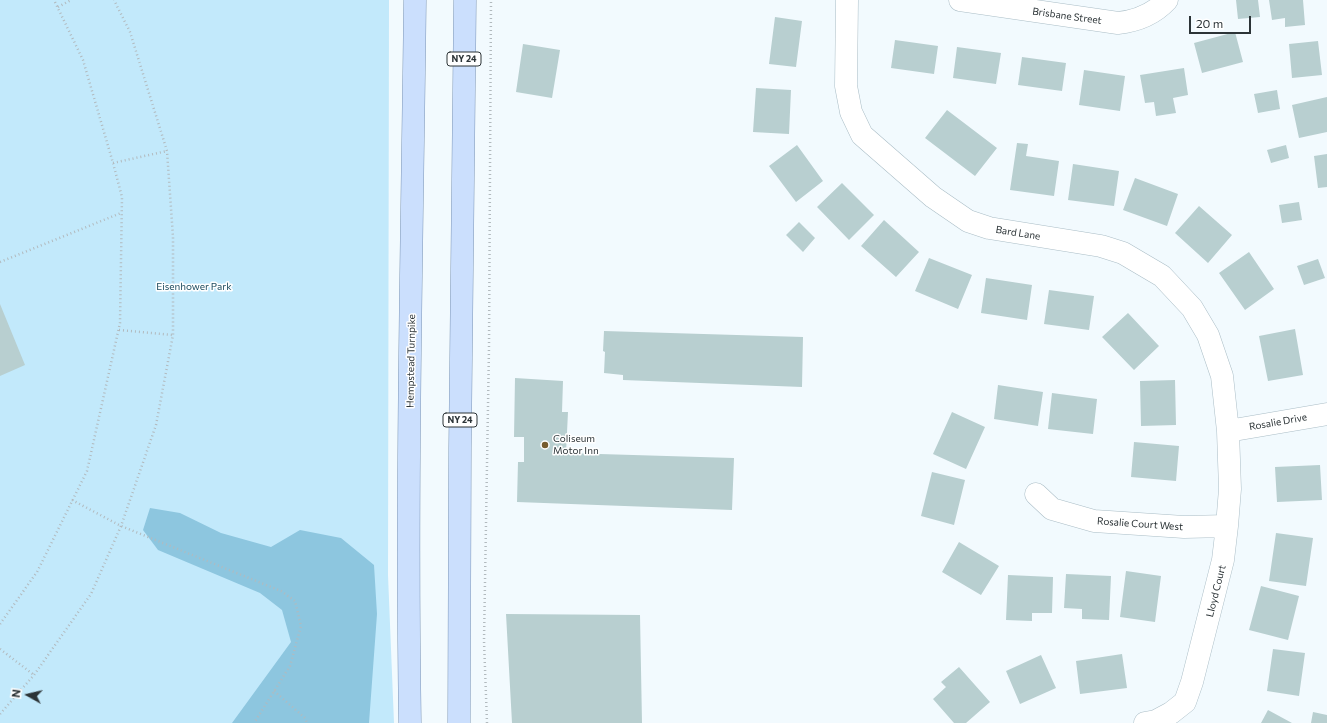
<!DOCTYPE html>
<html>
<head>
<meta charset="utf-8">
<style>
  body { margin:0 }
  #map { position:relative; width:1327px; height:723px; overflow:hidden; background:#f2fafe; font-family:Commissioner,sans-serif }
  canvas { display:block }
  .north { position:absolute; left:8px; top:675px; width:40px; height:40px; -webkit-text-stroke:3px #fff; paint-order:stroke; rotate:278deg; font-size:11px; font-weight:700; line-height:16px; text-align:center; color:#2c3437 }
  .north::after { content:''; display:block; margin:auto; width:14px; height:18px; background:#2c3437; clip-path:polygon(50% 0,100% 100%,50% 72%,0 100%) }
  .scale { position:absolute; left:1189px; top:16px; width:62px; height:18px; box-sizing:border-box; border:2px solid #2c3437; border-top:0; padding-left:5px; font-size:12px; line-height:14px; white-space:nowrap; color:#2c3437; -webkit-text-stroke:3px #fff; paint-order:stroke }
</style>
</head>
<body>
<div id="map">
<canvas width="1327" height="723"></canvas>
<div class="north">N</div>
<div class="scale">20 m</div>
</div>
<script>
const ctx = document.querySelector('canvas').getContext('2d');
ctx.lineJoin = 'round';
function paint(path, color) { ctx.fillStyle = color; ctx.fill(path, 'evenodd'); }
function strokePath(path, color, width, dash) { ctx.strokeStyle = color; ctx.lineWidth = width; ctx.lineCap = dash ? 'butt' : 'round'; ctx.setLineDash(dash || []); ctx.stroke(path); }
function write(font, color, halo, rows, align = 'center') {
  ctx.font = font + ' Commissioner,sans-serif'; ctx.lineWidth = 3; ctx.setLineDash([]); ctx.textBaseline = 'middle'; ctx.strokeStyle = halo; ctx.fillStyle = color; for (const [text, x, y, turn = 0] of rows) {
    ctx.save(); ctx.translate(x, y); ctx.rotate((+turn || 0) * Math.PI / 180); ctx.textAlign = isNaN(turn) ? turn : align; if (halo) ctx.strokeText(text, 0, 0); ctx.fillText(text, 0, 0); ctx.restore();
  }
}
const green = new Path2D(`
  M0,0H389L388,575L394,723H0Z`);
const forest = new Path2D(`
  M150,508L180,513L221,533L271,547L300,530L341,538L374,565L377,614L369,723H232L291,642L282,610L260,593L158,550L143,530Z`);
const building = new Path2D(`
  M1236,0H1258L1260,17L1238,19Z
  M1269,0H1303L1305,25L1285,27V18L1272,20Z
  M775,17L802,21L796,67L769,64Z
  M1235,32L1243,62L1202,73L1194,43Z
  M895,40L938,46L934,74L891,68Z
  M1318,41L1322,75L1292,78L1289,44Z
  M523,44L560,50L552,98L516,92Z
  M957,47L1001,53L996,84L953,78Z
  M1022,57L1066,63L1062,91L1018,85Z
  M1184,68L1188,95L1173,98L1176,113L1156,116L1154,102L1145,103L1140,75Z
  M1084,70L1125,76L1120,111L1079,105Z
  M756,88L791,90L789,134L753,132Z
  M1277,90L1280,109L1258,113L1254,94Z
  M1327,97V132L1299,138L1292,105Z
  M947,110L997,148L975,176L925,138Z
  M1017,143L1028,144L1026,156L1059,161L1054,196L1010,190Z
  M797,145L823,181L796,202L769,166Z
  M1286,145L1289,158L1271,163L1267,150Z
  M1327,154V187L1318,188L1314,156Z
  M1073,164L1119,171L1114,206L1068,200Z
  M1135,178L1178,194L1167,226L1123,210Z
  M842,183L874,215L849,240L817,207Z
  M1299,202L1302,220L1282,223L1279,205Z
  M1199,206L1232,235L1208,263L1175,233Z
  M884,220L919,252L896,277L861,246Z
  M799,222L815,238L803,252L786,235Z
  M1249,252L1274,289L1245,310L1219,273Z
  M929,258L972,275L958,309L915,291Z
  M1318,259L1325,278L1304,285L1297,266Z
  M986,278L1032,285L1027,320L981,313Z
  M1049,290L1094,296L1089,330L1044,324Z
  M0,304L25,365L0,376Z
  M1128,313L1159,346L1134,370L1102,337Z
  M1295,329L1303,375L1268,381L1259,336Z
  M604,331L803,337L802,387L623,380V375L604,373L605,352L603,351Z
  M515,378L563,381L562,412H568L566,453L734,458L732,510L517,502L518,462H524V437H514Z
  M1175,380L1176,425L1141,426L1140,381Z
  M998,385L1043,392L1038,426L994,419Z
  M1052,393L1097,399L1093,434L1048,429Z
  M952,412L985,427L966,469L933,454Z
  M1134,442L1179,446L1176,481L1131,477Z
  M1320,465L1322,500L1277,502L1275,467Z
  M932,472L965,480L954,525L921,516Z
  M1276,533L1313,538L1306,586L1269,581Z
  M959,542L999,566L981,595L942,572Z
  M1126,571L1161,576L1155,622L1120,617Z
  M1066,574L1111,576L1109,620L1082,619V609L1064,608Z
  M1008,575L1053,577L1052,613H1032V621L1006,620Z
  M1261,586L1299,596L1288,640L1249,630Z
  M506,614L640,615L642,723H512Z
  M1273,649L1305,653L1299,696L1267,691Z
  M1122,654L1127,688L1080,694L1076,661Z
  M1041,655L1056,688L1020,704L1006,671Z
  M959,667L990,702L966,723H954L933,699L946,687L941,682Z
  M1268,710L1292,723H1261Z
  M1313,712L1327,715V723H1311Z`);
const path = new Path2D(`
  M58,7L71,0
  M113,163L167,151
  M0,262L121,213
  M119,330L173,335
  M72,500L121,526L281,591L295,601L301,626L290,666L254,723
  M0,624L37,572L87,471L120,323L122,197L113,163L83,60L54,0
  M0,649L34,675
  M274,691L305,718L307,723
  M0,714L34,675L91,594L121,526L156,425L173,335V237L167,151L130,32L114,0
  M487,723L484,641L489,347L491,0`);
const minor = new Path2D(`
  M847,0L846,86L851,112L862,135L933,197L968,221L989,228L1101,246L1123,253L1162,276L1192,308L1208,335L1222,376L1228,431L1230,489L1227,526L1223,560L1192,682L1185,702L1171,713L1156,721L1145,723
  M960,0L1118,23C1137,21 1154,14 1167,0
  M1228,431L1327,414
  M1036,494L1052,509L1094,521L1184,527L1227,526`);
const major = new Path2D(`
  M410,723C406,482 412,241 415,0
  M459,723L460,448L465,0`);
const markers = [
  [545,445,4,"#765b2d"]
];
const shields = [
  [464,59,34],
  [460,420,34]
];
const shieldNames = [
  ["NY 24",464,59],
  ["NY 24",460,420]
];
const streetNames = [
  ["Brisbane Street",1067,16,8],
  ["Bard Lane",1018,233,9],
  ["Hempstead Turnpike",411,361,-89],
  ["Rosalie Drive",1278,422,-10],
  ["Rosalie Court West",1140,524,4],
  ["Lloyd Court",1216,591,-76]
];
const parkNames = [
  ["Eisenhower Park",194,287]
];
const poiNames = [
  ["Coliseum",553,439],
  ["Motor Inn",553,451]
];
paint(green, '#c2e9fb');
paint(forest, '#8dc6df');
paint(building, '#b8cfd0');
strokePath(minor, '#aabdc6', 23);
strokePath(major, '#7d96b6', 23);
strokePath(path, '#b2babe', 2.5, [1, 3]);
strokePath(minor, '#fff', 22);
strokePath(major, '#cbdffd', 22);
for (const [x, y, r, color] of markers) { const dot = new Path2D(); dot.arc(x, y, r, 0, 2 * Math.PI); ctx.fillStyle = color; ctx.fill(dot); strokePath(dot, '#fff', 1.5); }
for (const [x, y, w] of shields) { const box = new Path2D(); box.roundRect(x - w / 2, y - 7, w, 14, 3); ctx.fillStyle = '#fff'; ctx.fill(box); strokePath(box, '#2c3437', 1); }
write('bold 9px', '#2c3437', null, shieldNames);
write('10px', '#2c3437', '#fff', streetNames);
write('10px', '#1a495c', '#fff', parkNames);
write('10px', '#2c3437', '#fff', poiNames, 'left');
</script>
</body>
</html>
